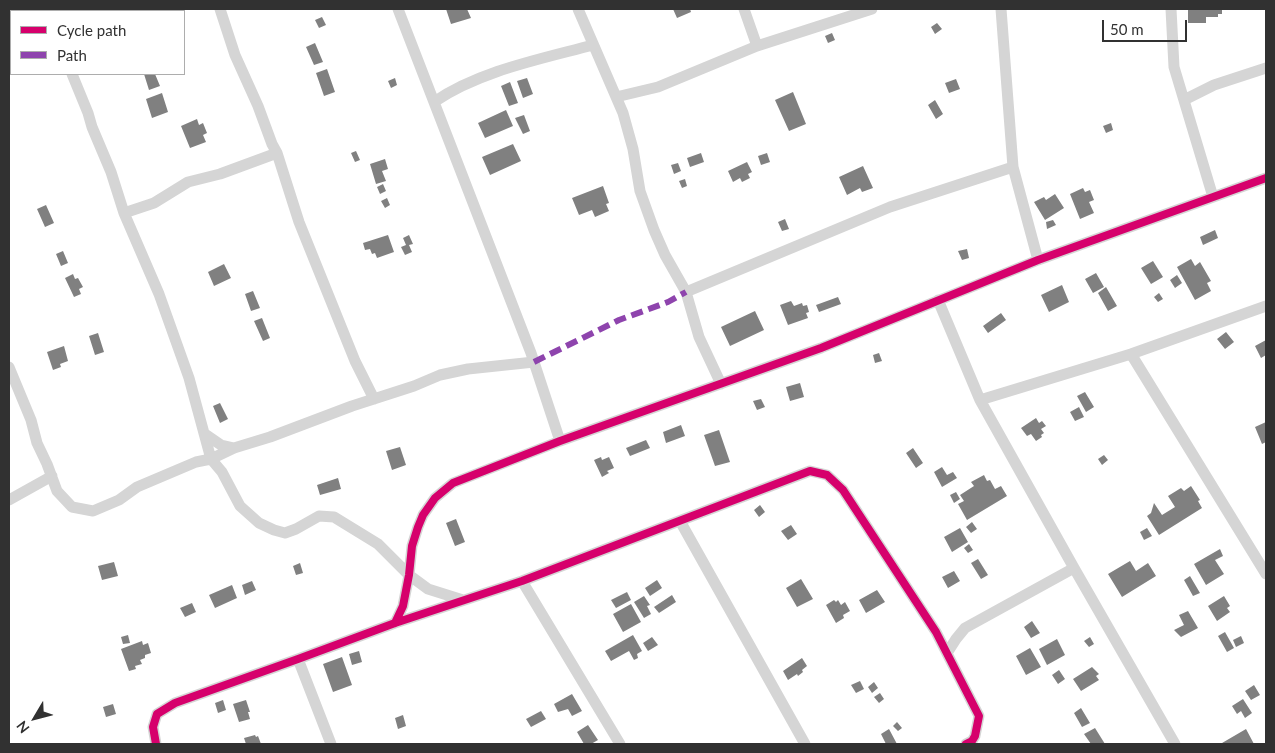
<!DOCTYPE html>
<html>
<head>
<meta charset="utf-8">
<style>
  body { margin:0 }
  #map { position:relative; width:1275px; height:753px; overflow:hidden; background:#fff; font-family:Lato,sans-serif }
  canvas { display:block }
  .frame { position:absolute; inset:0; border:10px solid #313131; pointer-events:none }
  .legend { position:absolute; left:10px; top:10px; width:175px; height:65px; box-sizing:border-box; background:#fff; border:1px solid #adadad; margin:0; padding:6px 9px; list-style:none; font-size:15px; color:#313131 }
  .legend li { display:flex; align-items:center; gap:10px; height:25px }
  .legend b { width:25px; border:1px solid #adadad }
  .north { position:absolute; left:10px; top:693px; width:50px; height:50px; -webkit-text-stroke:4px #fff; paint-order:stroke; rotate:233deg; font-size:14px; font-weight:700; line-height:20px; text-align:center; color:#313131 }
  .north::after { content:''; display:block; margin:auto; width:18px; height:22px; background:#313131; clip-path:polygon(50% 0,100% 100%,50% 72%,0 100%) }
  .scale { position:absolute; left:1102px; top:20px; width:85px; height:22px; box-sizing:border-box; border:2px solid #313131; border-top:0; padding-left:6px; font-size:15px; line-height:18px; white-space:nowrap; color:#313131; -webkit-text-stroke:4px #fff; paint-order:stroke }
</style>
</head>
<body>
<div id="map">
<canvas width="1275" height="753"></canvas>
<div class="frame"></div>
<ul class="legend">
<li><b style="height:6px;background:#d6006c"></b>Cycle path</li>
<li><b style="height:6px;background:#8e44ad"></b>Path</li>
</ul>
<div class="north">N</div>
<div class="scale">50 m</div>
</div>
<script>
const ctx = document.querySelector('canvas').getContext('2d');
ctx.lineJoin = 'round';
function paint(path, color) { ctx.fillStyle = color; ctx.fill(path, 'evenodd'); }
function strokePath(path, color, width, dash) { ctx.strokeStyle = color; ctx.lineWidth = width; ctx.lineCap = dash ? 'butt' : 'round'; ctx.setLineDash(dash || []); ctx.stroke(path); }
const building = new Path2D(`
  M446,9H467L471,18L451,24Z
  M673,9H690L691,12L677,18Z
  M1188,9H1222V14H1218V17H1206V23H1188Z
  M322,17L326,25L319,28L315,20Z
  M937,23L942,29L935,34L931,27Z
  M832,33L835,40L828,43L825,36Z
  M315,43L323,62L314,65L306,47Z
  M327,69L335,92L324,96L316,73Z
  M144,74H155L160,86L149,90Z
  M395,78L397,85L391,88L388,81Z
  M527,78L533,94L523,98L517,81Z
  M956,79L960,89L949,93L945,83Z
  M510,82L518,103L509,106L501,86Z
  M793,92L806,124L789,131L775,100Z
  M162,93L168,112L152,118L146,99Z
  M935,100L943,114L936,119L928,105Z
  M506,110L513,126L485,138L478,123Z
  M524,115L530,131L523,134L515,118Z
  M197,119L199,125L203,123L207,133L203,135L206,142L190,148L181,126Z
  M1111,123L1113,130L1106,133L1103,126Z
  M513,144L521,161L490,175L482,157Z
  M356,151L360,160L355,162L351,153Z
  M701,153L704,162L690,167L687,158Z
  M767,153L770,162L761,165L758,156Z
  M385,159L388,169L382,171L386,181L376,184L370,164Z
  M747,162L752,172L748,174L750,178L742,182L740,178L733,182L728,171Z
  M678,163L681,171L674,174L671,165Z
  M863,166L873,188L862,192L860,188L847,195L839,177Z
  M685,179L687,186L682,188L679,181Z
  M383,184L386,191L380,194L377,187Z
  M603,186L609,203L606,204L609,211L595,217L592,210L579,215L572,198Z
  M1083,188L1085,192L1090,190L1094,200L1089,202L1094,213L1080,219L1070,194Z
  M1055,194L1064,208L1045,220L1034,202L1044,197L1046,200Z
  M387,198L390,205L385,208L381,201Z
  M46,205L54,223L45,227L37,209Z
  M785,219L789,229L782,231L778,222Z
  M1053,220L1056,225L1047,229L1046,222Z
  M1215,230L1218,238L1203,245L1200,237Z
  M388,235L394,252L377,258L375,253L372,254L370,249L365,250L363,243Z
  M409,235L413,244L409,245L412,252L405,255L401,247L406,245L403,238Z
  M967,249L969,258L962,260L958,251Z
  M63,251L68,263L61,266L56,254Z
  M1191,259L1195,266L1200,262L1211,281L1207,283L1211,291L1195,300L1177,267Z
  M1153,261L1163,277L1151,284L1141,268Z
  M224,264L231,278L214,286L208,272Z
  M1096,273L1104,287L1093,293L1085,279Z
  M73,274L75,279L78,278L83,287L79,289L81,294L74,297L65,278Z
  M1177,275L1182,283L1175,288L1170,280Z
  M1062,285L1069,302L1049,312L1041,295Z
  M1106,287L1117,306L1108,311L1098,293Z
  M253,291L260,308L251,311L245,294Z
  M1159,293L1163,299L1158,302L1154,297Z
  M838,297L841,304L819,312L816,305Z
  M791,301L794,306L802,303L803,306L807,305L809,312L806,313L808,318L788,325L780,305Z
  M755,311L764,330L730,346L721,327Z
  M1001,313L1006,320L988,333L983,326Z
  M262,318L270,338L263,341L254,321Z
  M1226,332L1234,342L1225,349L1217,339Z
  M98,333L104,352L95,355L89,336Z
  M1266,340V355L1261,358L1255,346Z
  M64,346L68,361L60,364L61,367L53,370L47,352Z
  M879,353L882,361L875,363L873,355Z
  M800,383L804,397L790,401L786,387Z
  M1085,392L1094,407L1086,412L1077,396Z
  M761,399L765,407L757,410L753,401Z
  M220,403L228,419L220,423L213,406Z
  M1079,407L1084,417L1075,421L1070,412Z
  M1036,418L1039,423L1042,421L1046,426L1041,429L1044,433L1041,435L1042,437L1036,441L1031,434L1027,436L1021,428Z
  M1266,422V442L1262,444L1255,427Z
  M681,425L685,436L666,443L663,432Z
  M719,430L730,462L715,466L704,435Z
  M646,440L650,448L630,456L626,448Z
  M400,447L406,465L392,470L386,451Z
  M913,448L923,463L916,468L906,453Z
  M1104,455L1108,460L1102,465L1098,459Z
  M601,457L602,460L609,457L614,468L607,471L609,473L602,477L594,460Z
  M942,467L947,475L953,472L957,478L942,487L934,472Z
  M984,475L987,481L990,480L995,489L1001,486L1007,496L967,520L958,504L964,501L960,495L974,486L971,482Z
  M338,478L341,489L320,495L317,485Z
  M1191,486L1200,500L1198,501L1202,508L1159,535L1147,516L1151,513L1154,503L1162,515L1175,507L1168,496L1181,488L1184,491Z
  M956,492L960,499L954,503L950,495Z
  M760,505L765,512L759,517L754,510Z
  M456,519L465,542L455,546L446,523Z
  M972,522L977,529L971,533L966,527Z
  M791,525L797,534L788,540L781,531Z
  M960,528L968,542L952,552L944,537Z
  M1147,528L1152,536L1144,540L1140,532Z
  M969,544L973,550L968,553L964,548Z
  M1220,549L1223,556L1215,560L1224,574L1206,585L1194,564Z
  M978,559L988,575L981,579L971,563Z
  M1130,561L1136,571L1148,563L1156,576L1122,597L1108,574Z
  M114,562L118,576L102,580L98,566Z
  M300,563L303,573L296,575L293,566Z
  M954,571L960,581L948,588L942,577Z
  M1190,576L1200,593L1193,596L1184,580Z
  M801,579L813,599L797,607L786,588Z
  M657,580L662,588L650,596L645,588Z
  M252,581L256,590L245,595L242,585Z
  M232,585L237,598L215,608L209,595Z
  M877,590L885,602L866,613L859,600Z
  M627,592L631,600L616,608L611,600Z
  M672,595L676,602L659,613L654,607Z
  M644,596L650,605L647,606L651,614L644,618L634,602Z
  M1224,596L1230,606L1227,608L1230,612L1217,621L1208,606Z
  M834,600L836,602L838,600L841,605L845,602L850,611L843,615L844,618L836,623L826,605Z
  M192,603L196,612L185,617L180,608Z
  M631,604L641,622L623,632L613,614Z
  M1188,611L1198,628L1181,637L1174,630L1184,625L1179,615Z
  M1032,621L1040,633L1031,638L1024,627Z
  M1225,632L1234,648L1227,652L1218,636Z
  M128,635L130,643L123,644L121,637Z
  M633,635L642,651L637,654L638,658L634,660L629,651L611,661L605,651Z
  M1241,636L1244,643L1236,647L1233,640Z
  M652,637L658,645L648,651L643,643Z
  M1090,637L1094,644L1089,647L1084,641Z
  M1057,639L1065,655L1047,665L1039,649Z
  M142,641L143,645L148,643L151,653L145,655V658L140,660L142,664L135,666L136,669L129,671L121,649Z
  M1030,648L1041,667L1026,675L1016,656Z
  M359,651L362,662L352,665L349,654Z
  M342,657L352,685L333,692L323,664Z
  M802,658L807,666L802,670L803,672L798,676L797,674L788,680L783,671Z
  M1092,667L1099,674L1096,676L1099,680L1081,691L1073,679Z
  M1059,670L1065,679L1058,684L1052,675Z
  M860,681L864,689L856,693L851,685Z
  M874,682L878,688L872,693L868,687Z
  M1254,685L1260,695L1251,700L1245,691Z
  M880,693L884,699L879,703L874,697Z
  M572,694L582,711L572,716L568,709L558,712L554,704Z
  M1243,699L1252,713L1245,718L1241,711L1237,714L1232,706Z
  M223,700L226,710L218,713L215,703Z
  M246,700L250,712H248L250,719L239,722L233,704Z
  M113,704L116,714L106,717L103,707Z
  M1081,708L1090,723L1082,727L1074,713Z
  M541,711L546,719L531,727L526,719Z
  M403,715L406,726L398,729L395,718Z
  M897,722L902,728L898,731L893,726Z
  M588,725L598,740L591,744H584L577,732Z
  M1095,728L1105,744H1091L1084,734Z
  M889,729L897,744H886L881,734Z
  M1246,729L1254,744H1223L1222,743Z
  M255,735L256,737L258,736L261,744H246L244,738Z`);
const minor = new Path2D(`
  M220,9L235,55L258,106L272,144L277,153L299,222L355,361L374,399
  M398,9L531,353L560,441
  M578,9L623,113L633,149L640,191L654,230L665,255L686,292L699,337L721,384
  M744,9L757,46
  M1001,9L1013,167L1038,260
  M1171,9L1174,67L1213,197
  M46,11L53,9
  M9,27L11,26
  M72,74L88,113L92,127L111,172L124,213L159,294L189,378L211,459L222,472L240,506L259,523L274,530L285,533L296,529L319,516L334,517L378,544L409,575L428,589L463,600
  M616,97L658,87L757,46L872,9
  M1184,100L1214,85L1266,68
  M434,102C479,71 541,59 593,45
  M124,213L154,203L188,182L220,174L277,153
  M686,292L890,207L1013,167
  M938,300L980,400L1074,568L1175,744
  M1131,354L1266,574
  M9,367L31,420L37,443L47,464L57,491L72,507L93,511L119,500L137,487L196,462L211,459L234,448L270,437L352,406L414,386L440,375L468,369L534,362
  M980,400L1131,354L1266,306
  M205,434L221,445L234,448
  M9,500L52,476
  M680,521L805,744
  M522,581L620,744
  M395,623L403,606L409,575L412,546L418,527L423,515L435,498L453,483L560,441L821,348L1038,260L1266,178
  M947,653L956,639L965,628L1074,568
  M298,659L331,744
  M156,744L153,727L157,714L175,703L298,659L395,623L522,581L810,471L827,475L843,490L936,632L979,716L975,736L972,741L966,744`);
const quiet = new Path2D(`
  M534,362L619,320L668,302L686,292`);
const cycleway = new Path2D(`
  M395,623L403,606L409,575L412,546L418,527L423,515L435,498L453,483L560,441L821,348L1038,260L1266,178
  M156,744L153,727L157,714L175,703L298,659L395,623L522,581L810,471L827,475L843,490L936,632L979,716L975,736L972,741L966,744`);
paint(building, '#808080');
strokePath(minor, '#d5d5d5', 11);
strokePath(quiet, '#8e44ad', 6, [12, 6]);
strokePath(cycleway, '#d6006c', 8);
</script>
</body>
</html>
